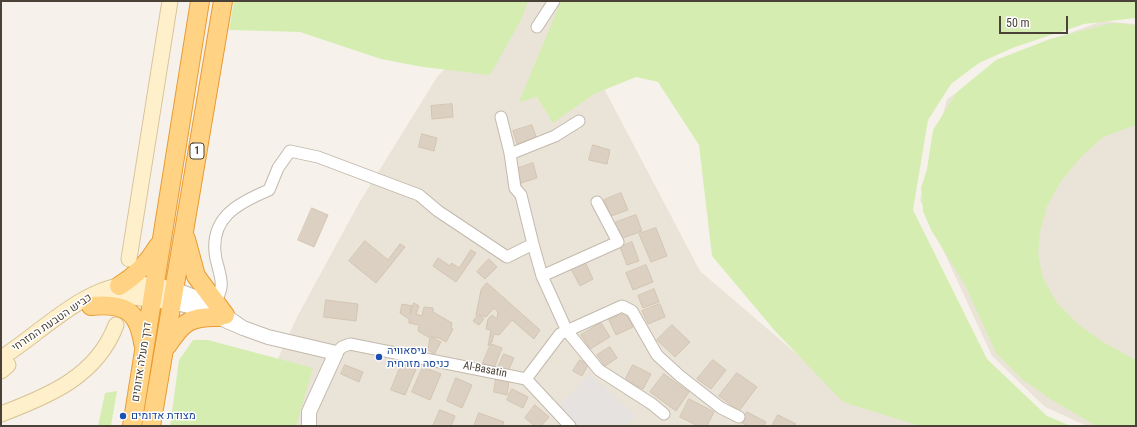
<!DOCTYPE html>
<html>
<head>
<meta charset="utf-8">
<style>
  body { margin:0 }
  #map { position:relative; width:1137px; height:427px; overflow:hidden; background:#f6f2eb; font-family:"Roboto Condensed",sans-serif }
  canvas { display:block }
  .frame { position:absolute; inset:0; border:2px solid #4b4237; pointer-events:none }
  .scale { position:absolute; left:999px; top:16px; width:69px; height:18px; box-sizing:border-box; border:2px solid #4b4237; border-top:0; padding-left:5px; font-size:12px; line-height:14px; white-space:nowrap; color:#4b4237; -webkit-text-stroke:3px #fff; paint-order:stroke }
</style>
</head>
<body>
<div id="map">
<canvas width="1137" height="427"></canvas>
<div class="frame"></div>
<div class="scale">50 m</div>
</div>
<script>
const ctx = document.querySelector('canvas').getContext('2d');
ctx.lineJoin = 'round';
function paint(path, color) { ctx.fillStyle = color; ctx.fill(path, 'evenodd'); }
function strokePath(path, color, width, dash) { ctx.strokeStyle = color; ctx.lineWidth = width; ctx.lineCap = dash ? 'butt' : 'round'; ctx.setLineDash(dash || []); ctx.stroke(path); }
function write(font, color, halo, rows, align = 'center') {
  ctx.font = font + ' "Roboto Condensed",Heebo,sans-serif'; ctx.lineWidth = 3; ctx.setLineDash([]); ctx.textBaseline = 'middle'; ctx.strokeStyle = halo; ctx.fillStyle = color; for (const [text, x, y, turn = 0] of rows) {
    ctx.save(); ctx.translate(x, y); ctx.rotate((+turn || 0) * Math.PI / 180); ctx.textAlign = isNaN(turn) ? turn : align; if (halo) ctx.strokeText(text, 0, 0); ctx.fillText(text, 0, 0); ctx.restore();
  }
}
const residential = new Path2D(`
  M510,1H558L700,271L846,396L937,426H247L297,317L359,203L437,77Z
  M1102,21L1136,24V426H1087L1045,407L992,356L920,200L947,99L1019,52Z`);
const green = new Path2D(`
  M234,1H528L522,18L490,75L423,67L381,59L300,32L229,30Z
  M561,1H1136V18L1084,24L1015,47L979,63L951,84L928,120L913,210L987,359L1047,416L1071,426H920L843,402L775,331L712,256L699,145L658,82L636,77L594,94L553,123L537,97L519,102Z
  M1112,23L1136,25V125L1103,137L1081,157L1061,181L1047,206L1040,232L1038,254L1043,278L1057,303L1079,325L1103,342L1136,360V426H1096L1052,400L1023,380L996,353L965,285L931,230L923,211L921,188L927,169L933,130L957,92L996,60L1050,39Z
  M193,340H208L313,368L296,426H170L179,360Z
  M117,391L111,426H98L105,393Z`);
const parking = new Path2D(`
  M590,374L635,416L626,426H580L559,406Z`);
const building = new Path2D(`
  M452,104L453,117L432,119L431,106Z
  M532,125L536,137L517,144L513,131Z
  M422,134L437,138L434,151L419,147Z
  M593,145L610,150L607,164L589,160Z
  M533,163L537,178L521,183L516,169Z
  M621,193L628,210L611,216L604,200Z
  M312,208L328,215L314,247L298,240Z
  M636,215L642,231L620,239L614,223Z
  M656,228L667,256L651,262L639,234Z
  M365,241L388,260L400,244L405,247L376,283L349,261Z
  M632,242L639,261L627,265L620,247Z
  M471,250L476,253L456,282L433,266L438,258L450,266L452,263L459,268Z
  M489,259L497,267L485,279L477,272Z
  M585,262L593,279L580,286L571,269Z
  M646,265L653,282L633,290L626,273Z
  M487,283L540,330L534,339L512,320L499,335L494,334L492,342L488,346L491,330L486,329L488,319L492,315L497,319L498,312L494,308L486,317L479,315L484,319L479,325L473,321L477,316L476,315L481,290Z
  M654,289L659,302L643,308L638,296Z
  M326,300L358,304L356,321L324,317Z
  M414,303L419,306L416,314L422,316L424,307L433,308V312L452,323L451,328L453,329L446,342L439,338L431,337L441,342L432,358V352L428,350L430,338L418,331L419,325L409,323V319L400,313L402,304L412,306L410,314Z
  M660,304L665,317L648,324L642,311Z
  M626,313L633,327L616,335L609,320Z
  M601,323L610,337L590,349L581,335Z
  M672,325L690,342L675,357L657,340Z
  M491,344L502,348L494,368L483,363Z
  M610,347L617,358L605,366L597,355Z
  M504,354L514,358L508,371L498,367Z
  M580,360L588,365L582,376L573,371Z
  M713,360L726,370L711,389L697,379Z
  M402,363L416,369L405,395L391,390Z
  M345,365L363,372L359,382L341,374Z
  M633,365L651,374L643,389L625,380Z
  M423,367L441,374L430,400L412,392Z
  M737,373L757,387L739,411L719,396Z
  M664,374L689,392L676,411L650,392Z
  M456,378L472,385L462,408L447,401Z
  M496,379L509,381L507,395L494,392Z
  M512,389L528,397L523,408L507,400Z
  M689,399L714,412L707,426H698L680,417Z
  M535,405L549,417L541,426H535L525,418Z
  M440,410L455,416L451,426H433Z
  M747,412L766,422L764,426H747L741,422Z
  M479,413L504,422L502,426H474Z
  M778,415L796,424L794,426H772Z`);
const minor = new Path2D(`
  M537,27L554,1
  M501,117L510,153L515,188L521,195L533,244
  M510,154L555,136L579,121
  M542,276L618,242L597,202
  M213,305C226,287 221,279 216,259C208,218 238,203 269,190L278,168L290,151L318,157L419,195L438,211L507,257L533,244L542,276L567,331L599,370L652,404L664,414
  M336,353L342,347L350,344L526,379L570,426
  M526,379L560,334L622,306L632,311L657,355L680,376L721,408L739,417`);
const tertiary = new Path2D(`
  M172,302L197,308L243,328L202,300L174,289
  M243,328L268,337L336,353L309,412V426`);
const secondary = new Path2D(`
  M129,259L170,1
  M98,303L125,296L172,302
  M1,358C41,333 83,287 131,284C146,283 160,287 174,289
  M1,371L8,365
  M1,414C49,396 97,376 116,325`);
const trunk = new Path2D(`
  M186,239L196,276L225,315
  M119,286C137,275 148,263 158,246
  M91,306C123,303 138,309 143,343
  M167,346C183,322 190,316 219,317
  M132,426L200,1
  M151,426L223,1`);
const markers = [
  [379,357,4,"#1a4fb4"],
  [123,416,4,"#1a4fb4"]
];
const shields = [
  [197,151,14]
];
const shieldNames = [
  ["1",197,151]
];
const streetNames = [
  ["כביש הטבעת המזרחי",52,323,-34],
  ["דרך מעלה אדומים",142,362,-81],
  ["Al-Basatin",485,370,11]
];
const transitNames = [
  ["עיסאוויה",387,351],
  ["כניסה מזרחית",387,364],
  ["מצודת אדומים",131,416]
];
paint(residential, '#eae4d8');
paint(green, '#d5edb1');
paint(parking, '#e5e2df');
paint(building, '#dcd0c2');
strokePath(building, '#d4c5b1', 1);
strokePath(minor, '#c3b9ac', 13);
strokePath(tertiary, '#c3b9ac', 16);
strokePath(secondary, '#d9c498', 17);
strokePath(trunk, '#e99b32', 20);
strokePath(minor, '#fff', 11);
strokePath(tertiary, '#fff', 14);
strokePath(secondary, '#fff0cc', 15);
strokePath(trunk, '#ffd284', 18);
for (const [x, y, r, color] of markers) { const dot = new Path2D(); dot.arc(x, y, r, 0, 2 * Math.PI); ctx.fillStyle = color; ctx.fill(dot); strokePath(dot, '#fff', 1.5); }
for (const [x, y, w] of shields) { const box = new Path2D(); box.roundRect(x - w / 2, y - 8, w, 16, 3); ctx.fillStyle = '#fff'; ctx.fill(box); strokePath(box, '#4b4237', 1); }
write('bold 10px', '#4b4237', null, shieldNames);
write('11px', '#4b4237', '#fff', streetNames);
write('11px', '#164399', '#fff', transitNames, 'left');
</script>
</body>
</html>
